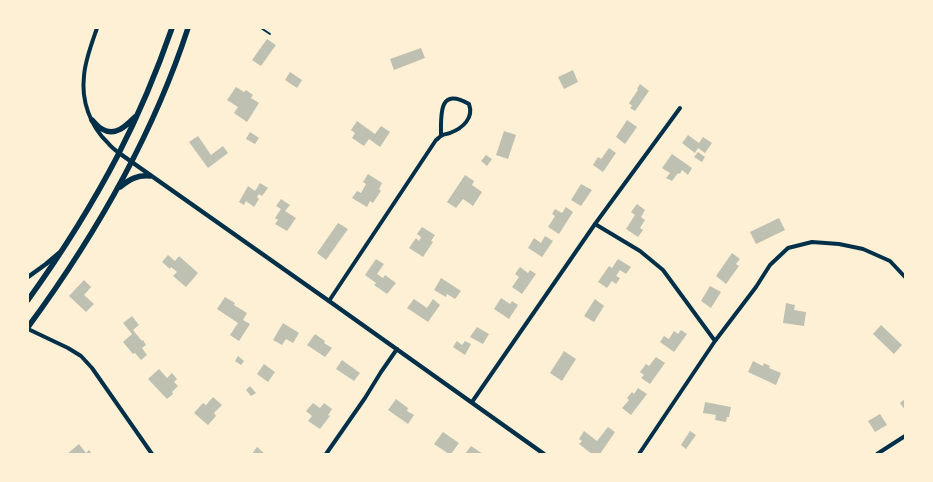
<!DOCTYPE html>
<html>
<head>
<meta charset="utf-8">
<style>
  body { margin:0 }
  #map { position:relative; width:933px; height:482px; overflow:hidden; background:#fdf0d5; font-family:"Golos Text",sans-serif }
  canvas { display:block }
  .frame { position:absolute; inset:0; border:29px solid #fdf0d5; pointer-events:none }
</style>
</head>
<body>
<div id="map">
<canvas width="933" height="482"></canvas>
<div class="frame"></div>
</div>
<script>
const ctx = document.querySelector('canvas').getContext('2d');
ctx.lineJoin = 'round';
function paint(path, color) { ctx.fillStyle = color; ctx.fill(path, 'evenodd'); }
function strokePath(path, color, width, dash) { ctx.strokeStyle = color; ctx.lineWidth = width; ctx.lineCap = dash ? 'butt' : 'round'; ctx.setLineDash(dash || []); ctx.stroke(path); }
const building = new Path2D(`
  M267,39L276,45L261,66L252,60Z
  M421,48L425,58L394,70L390,59Z
  M573,70L578,82L564,89L558,77Z
  M290,72L302,80L297,88L285,80Z
  M640,84L649,91L635,111L630,108L632,106L629,103L638,90L637,89Z
  M236,87L244,92L246,90L253,95L251,98L259,103L247,122L234,113L238,107L227,100Z
  M627,120L637,127L625,144L616,137Z
  M357,121L375,134L381,126L390,132L380,147L369,139L364,146L352,138L355,133L351,130Z
  M504,131L516,135L508,159L496,155Z
  M250,132L259,138L255,144L246,139Z
  M688,135L699,143L703,137L712,143L705,153L698,148L695,153L682,143Z
  M198,136L211,155L223,146L228,153L208,168L189,142Z
  M609,148L616,153L603,172L593,165L598,157L601,159Z
  M698,152L705,157L702,162L694,157Z
  M672,154L692,168L688,175L682,170L680,174L678,173L672,181L666,178L670,173L662,168Z
  M486,155L492,159L487,166L481,161Z
  M368,174L382,183L379,189L381,191L373,203L370,201L367,207L352,198L357,191L361,193L366,184L363,182Z
  M465,175L474,181L472,185L482,192L473,206L463,199L456,208L447,202Z
  M260,183L268,188L262,196L259,194L257,197L259,199L254,207L246,201L244,205L239,202L248,186L255,191Z
  M581,184L592,190L581,206L571,200Z
  M281,199L290,205L285,211L296,218L287,231L275,224L278,220L275,218L281,209L276,206Z
  M637,204L645,210L641,217L645,220L640,228L643,230L638,237L626,229L635,215L631,212Z
  M566,207L573,212L559,234L548,227L555,216L552,214L555,209L562,213Z
  M779,218L785,230L756,244L750,232Z
  M338,223L348,229L326,260L317,253Z
  M422,227L435,235L431,241L433,242L423,257L409,248L416,238L419,241L421,237L417,234Z
  M545,236L553,241L542,257L528,248L534,238L541,243Z
  M732,253L740,259L736,264L739,266L726,284L716,276Z
  M168,255L175,261L179,256L198,273L186,287L173,276L177,272L171,267L170,269L162,262Z
  M376,259L384,264L377,274L383,278L385,275L396,283L387,294L374,285L376,283L365,275Z
  M618,259L631,267L626,274L620,270L616,276L620,278L616,284L612,281L607,288L598,282L609,266L612,268Z
  M520,267L528,273L530,270L536,274L522,294L512,287L519,277L515,274Z
  M441,278L461,291L455,299L447,294L446,297L434,290Z
  M84,280L91,287L84,295L94,304L86,312L69,296Z
  M710,286L721,292L711,308L701,301Z
  M225,297L235,303L234,305L247,313L243,320L250,324L239,341L230,335L238,323L217,309Z
  M501,298L510,304L512,301L518,305L509,319L494,309Z
  M414,299L427,308L433,299L440,305L428,322L407,308Z
  M595,299L604,306L594,322L584,316Z
  M786,303L795,305L794,310L806,312L804,326L783,323Z
  M132,316L139,325L133,330L142,341L143,340L146,345L142,348L147,355L141,360L135,353L133,354L123,342L132,334L123,323Z
  M283,323L299,333L293,343L286,339L282,345L273,340Z
  M881,325L902,345L894,354L873,334Z
  M477,327L489,334L483,344L470,337Z
  M681,330L687,334L674,352L660,342L664,336L669,339L674,331L678,334Z
  M315,334L325,341L324,343L332,348L325,357L307,345Z
  M457,341L462,345L465,341L471,344L465,355L453,347Z
  M564,351L576,359L562,381L550,373Z
  M238,356L244,361L241,365L235,361Z
  M656,357L665,363L650,384L641,378L644,375L640,372L646,364L649,366Z
  M342,360L360,373L354,381L336,369Z
  M753,361L763,366L764,363L770,366L769,368L781,373L776,385L748,372Z
  M264,364L275,372L268,382L257,374Z
  M159,369L167,378L172,373L177,379L174,382L178,386L172,392L173,394L167,399L148,379Z
  M250,386L256,393L251,396L246,390Z
  M638,388L647,394L631,415L622,408L629,400L627,398L632,392L634,394Z
  M213,397L222,405L214,413L216,416L208,425L194,413L203,403L206,405Z
  M396,399L408,408L407,411L414,415L408,424L388,410Z
  M905,399V410L900,403Z
  M705,402L731,407L729,417H727L726,422L715,420L716,415L703,413Z
  M313,403L320,408L324,403L332,409L328,415L330,416L320,429L308,421L312,416L306,411Z
  M880,414L887,425L875,432L868,421Z
  M608,427L615,432L600,454H592L579,444L582,441L579,439L584,431L597,441Z
  M690,431L696,435L686,449L681,445Z
  M443,432L459,443L451,454H449L434,444Z
  M79,444L86,453L89,450L92,454H77L76,453L75,454H67Z
  M471,446L483,454H465Z
  M257,447L265,454H252Z`);
const service = new Path2D(`
  M261,28L270,34`);
const minor = new Path2D(`
  M97,28C92,43 85,60 84,76C81,100 90,126 108,143C111,147 115,150 119,153
  M595,224L640,251L663,270L715,341
  M329,301L436,140C438,139 439,137 441,136C443,134 448,134 450,133C463,128 474,118 469,104C438,86 441,116 441,136
  M28,329L68,348L81,356L92,368L152,454
  M472,402L595,224L680,108
  M326,454L365,398L381,372L397,349
  M639,454L715,341L756,287L770,265L788,248L812,242L839,244L863,249L890,261L905,277
  M877,454L905,436`);
const tertiary = new Path2D(`
  M119,153L329,301L544,454
  M28,277L46,264L59,253`);
const secondary = new Path2D(`
  M92,120C95,123 98,127 102,129C115,137 126,126 135,117
  M120,187C130,179 137,175 150,176
  M28,300C61,254 92,205 118,155C139,114 157,71 172,28
  M28,327C95,236 153,135 188,28`);
paint(building, '#bec0b2');
strokePath(service, '#003049', 2);
strokePath(minor, '#003049', 4);
strokePath(tertiary, '#003049', 4.5);
strokePath(secondary, '#003049', 5.5);
</script>
</body>
</html>
